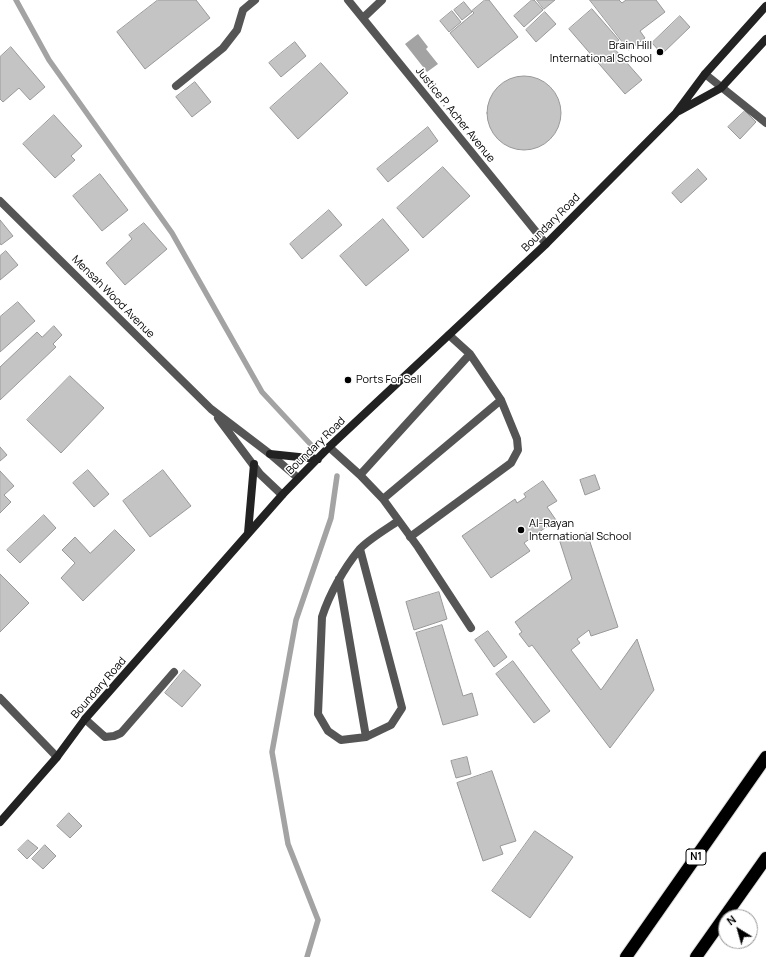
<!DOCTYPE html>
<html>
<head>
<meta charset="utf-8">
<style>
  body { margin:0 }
  #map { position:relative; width:766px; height:957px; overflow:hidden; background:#fff; font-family:Manrope,sans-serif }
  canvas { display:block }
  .north { position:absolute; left:718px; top:909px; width:40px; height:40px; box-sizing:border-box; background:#fff; border:1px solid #999; border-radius:50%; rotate:323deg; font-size:11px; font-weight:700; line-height:16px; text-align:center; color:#000 }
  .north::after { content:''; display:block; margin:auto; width:14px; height:18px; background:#000; clip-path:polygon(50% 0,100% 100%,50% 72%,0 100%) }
</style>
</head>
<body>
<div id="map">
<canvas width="766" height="957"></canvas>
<div class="north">N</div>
</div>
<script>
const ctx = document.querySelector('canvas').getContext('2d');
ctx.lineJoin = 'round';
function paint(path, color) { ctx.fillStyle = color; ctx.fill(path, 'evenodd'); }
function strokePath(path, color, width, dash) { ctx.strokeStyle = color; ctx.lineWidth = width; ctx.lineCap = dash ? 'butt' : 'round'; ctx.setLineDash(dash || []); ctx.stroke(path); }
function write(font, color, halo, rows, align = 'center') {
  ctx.font = font + ' Manrope,sans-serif'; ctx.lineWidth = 3; ctx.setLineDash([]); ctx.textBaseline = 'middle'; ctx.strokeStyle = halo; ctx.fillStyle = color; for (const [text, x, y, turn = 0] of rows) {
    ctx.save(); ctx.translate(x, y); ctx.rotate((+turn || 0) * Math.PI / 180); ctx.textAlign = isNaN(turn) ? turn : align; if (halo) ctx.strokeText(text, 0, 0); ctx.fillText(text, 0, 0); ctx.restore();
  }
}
const water = new Path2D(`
  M418,34L428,47L426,49L438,64L427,72L405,44Z`);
const stream = new Path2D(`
  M16,0L49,60L172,233L262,392L314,448
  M307,957L318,920L288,844L272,752L296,620L331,518L337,476`);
const building = new Path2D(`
  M158,0H196L210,18L145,69L117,32Z
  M485,0H489L518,37L478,68L450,33L474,13L472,11Z
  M532,0H534L543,10L524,27L514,16Z
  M537,0H555L544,9Z
  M590,0H619L622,3L626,0H656L665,12L640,31L645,38L629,50Z
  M464,2L472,12L462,20L454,10Z
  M592,9L619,40L612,46L642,80L625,94L569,29Z
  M452,11L461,22L449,32L440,21Z
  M545,12L556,24L536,42L526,30Z
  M680,16L690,27L662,54L652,43Z
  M295,42L306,56L281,77L269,63Z
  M11,47L45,87L30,100L19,88L3,102L0,99V57Z
  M321,63L348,93L298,139L270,108Z
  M487 113a37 37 0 1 1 74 0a37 37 0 1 1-74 0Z
  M195,82L211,102L192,117L176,97Z
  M745,111L756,122L740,139L728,127Z
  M54,115L82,146L71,156L75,160L55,178L23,144Z
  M428,127L438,141L388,182L377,169Z
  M443,167L470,196L423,238L397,208Z
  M698,169L707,179L681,203L672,193Z
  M100,174L128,210L102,231L73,196Z
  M329,210L342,225L302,259L290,244Z
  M383,219L409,250L366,286L340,256Z
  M0,220L13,236L1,245L0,243Z
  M144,223L167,249L125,285L106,263L132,239L129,235Z
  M6,251L18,265L0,280V256Z
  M18,302L35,321L0,352V317Z
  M54,326L62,335L53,344L56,347L0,400V367L37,332L42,337Z
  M70,376L104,408L61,453L27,420Z
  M0,447L7,455L0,461Z
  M88,470L109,494L94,507L73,483Z
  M163,470L191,506L150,537L123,501Z
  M0,471L14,486L4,495L11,502L0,513Z
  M595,475L600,489L585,495L580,480Z
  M543,481L557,501L547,507L556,520L524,543L530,551L491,578L462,536L515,499L517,503L526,497L524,494Z
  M44,515L56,528L20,563L7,550Z
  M115,530L135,550L83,601L61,578L75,563L62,550L75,537L90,553Z
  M587,533L618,627L591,636L589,630L577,639L580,643L571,650L601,690L637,639L654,690L610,748L532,645L529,647L519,634L522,632L515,622L572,579L560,542Z
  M0,574L29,603L0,632Z
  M439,592L447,619L414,630L406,602Z
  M442,625L463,696L472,693L478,715L443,725L416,633Z
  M488,631L507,657L494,667L475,640Z
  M513,661L550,711L534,723L496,674Z
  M184,670L201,685L182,707L165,693Z
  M467,757L471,774L456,778L451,761Z
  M492,771L516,841L500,846L503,854L483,861L457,783Z
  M69,813L82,826L70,838L57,826Z
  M535,831L573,857L530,918L492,891Z
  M28,840L38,848L27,859L18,850Z
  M45,845L56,856L43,869L32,859Z`);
const service = new Path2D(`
  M705,74L766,123
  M176,86L223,48L237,30L243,10L255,0
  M329,447L360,475L383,499L418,547L471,628
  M360,475L470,354
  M383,499L501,400
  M410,537L511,463L518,450L517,439L501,400L470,354L449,335
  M360,549L402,708L391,725L366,737L341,740L328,731L318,714L322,617C329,595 344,568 359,550C366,541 388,528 398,521
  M339,579L366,737
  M85,719L105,737L114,736L121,733L174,672`);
const minor = new Path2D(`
  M348,0L546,244
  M363,18L382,0
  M0,698L57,757`);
const tertiary = new Path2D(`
  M0,201L211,409L270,454L298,478
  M218,418L260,474L279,492L283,494`);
const secondary = new Path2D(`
  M679,111L721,88L766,39
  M270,454L318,459
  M248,533L254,464
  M0,822L57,757L85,719L283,494L329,447L546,244L676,113L705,74L766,6`);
const motorway = new Path2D(`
  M626,957L766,757
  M696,957L766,858`);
const markers = [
  [660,52,4,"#000"],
  [348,380,4,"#000"],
  [521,530,4,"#000"]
];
const shields = [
  [696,857,20]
];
const shieldNames = [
  ["N1",696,857]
];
const poiNames = [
  ["Brain Hill",652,46,"right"],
  ["International School",652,59,"right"],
  ["Ports For Sell",356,380],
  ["Al-Rayan",529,524],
  ["International School",529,537]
];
const streetNames = [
  ["Justice P. Acher Avenue",455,115,51],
  ["Boundary Road",551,223,-45],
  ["Mensah Wood Avenue",113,297,45],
  ["Boundary Road",316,446,-44],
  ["Boundary Road",99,688,-49]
];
paint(water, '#a3a3a3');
strokePath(stream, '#a3a3a3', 5.5);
paint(building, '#c4c4c4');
strokePath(building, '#999', 1);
strokePath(motorway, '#dbdbdb', 14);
strokePath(service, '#555', 8);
strokePath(minor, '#555', 8);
strokePath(tertiary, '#555', 8);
strokePath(secondary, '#222', 8);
strokePath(motorway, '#000', 12);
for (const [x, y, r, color] of markers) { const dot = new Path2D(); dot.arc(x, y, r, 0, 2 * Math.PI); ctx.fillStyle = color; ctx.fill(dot); strokePath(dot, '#fff', 1.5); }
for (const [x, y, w] of shields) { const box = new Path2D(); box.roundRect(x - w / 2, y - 8, w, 16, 3); ctx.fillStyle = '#fff'; ctx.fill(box); strokePath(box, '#000', 1); }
write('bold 10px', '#000', null, shieldNames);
write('11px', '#000', '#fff', poiNames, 'left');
write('11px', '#000', '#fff', streetNames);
</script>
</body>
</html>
